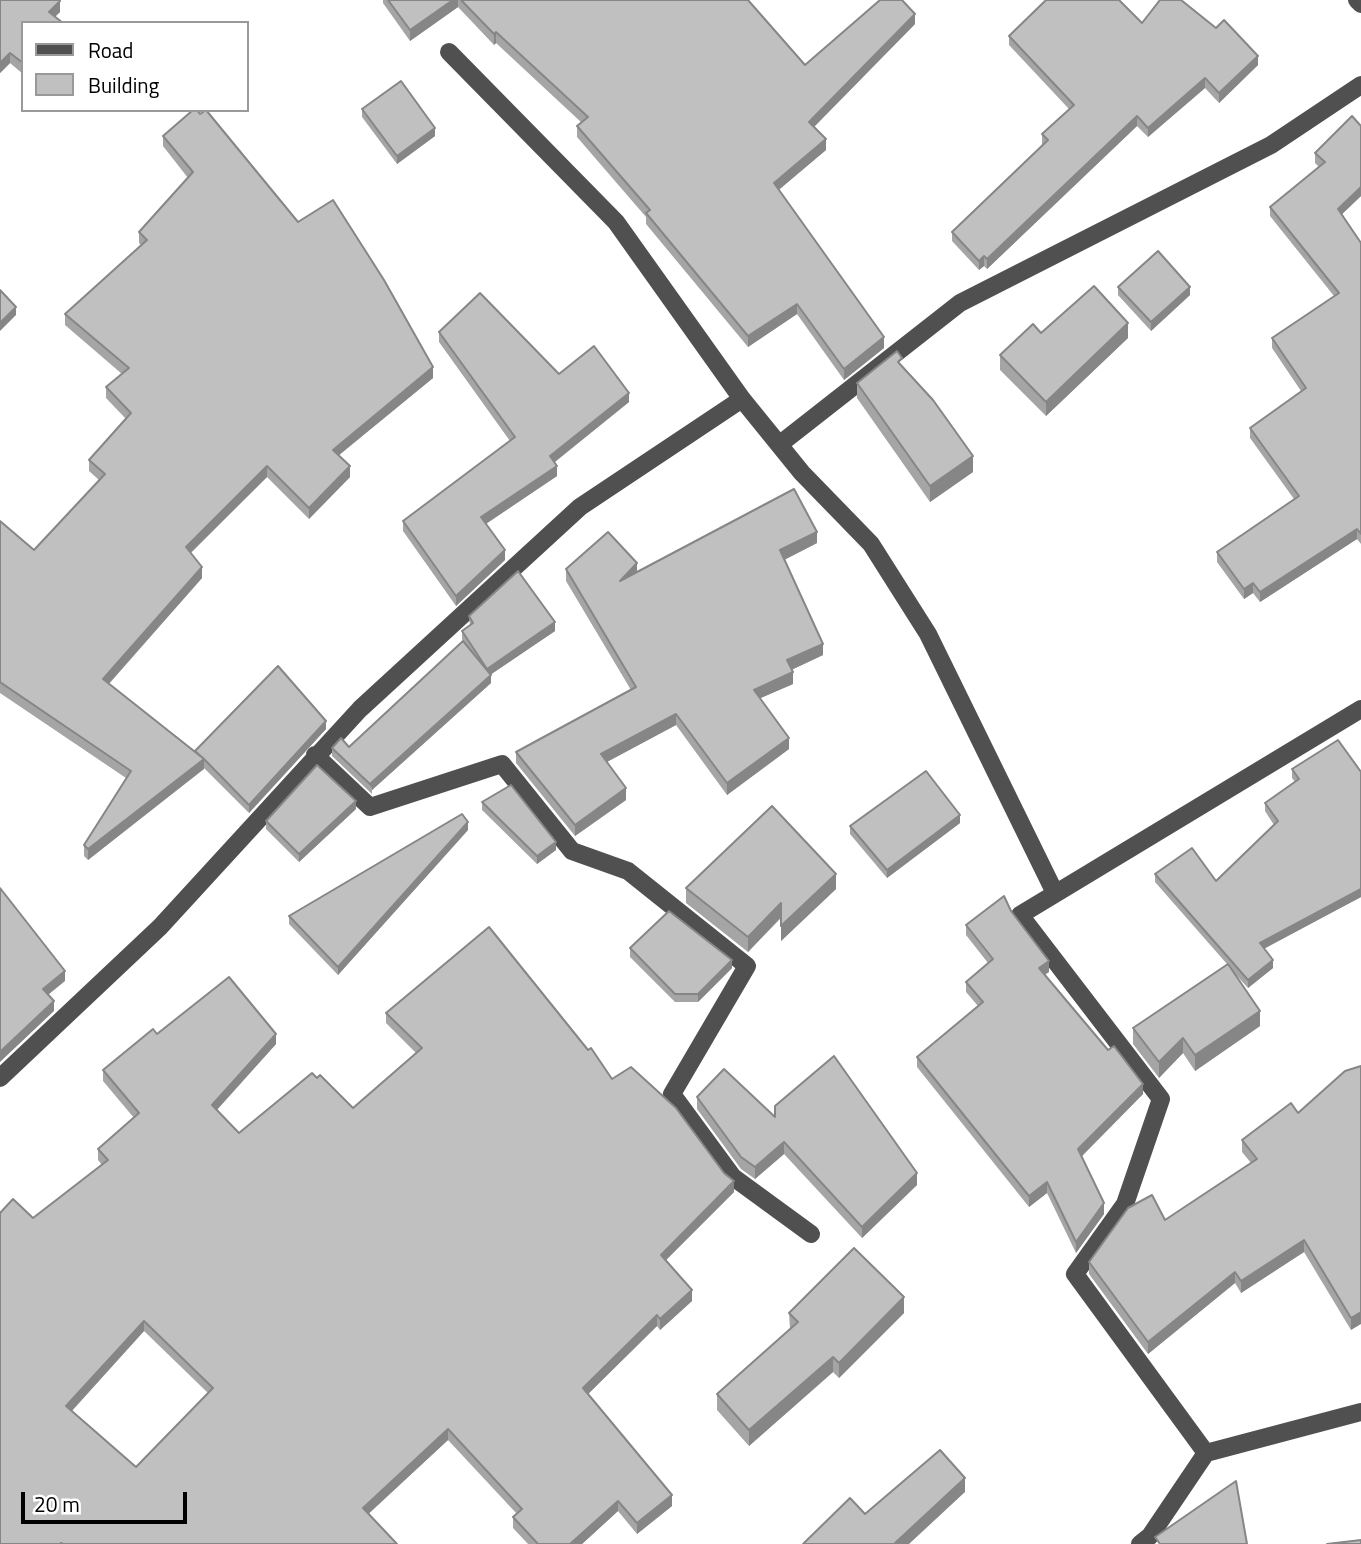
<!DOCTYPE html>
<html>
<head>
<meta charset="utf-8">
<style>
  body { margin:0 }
  #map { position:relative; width:1361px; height:1544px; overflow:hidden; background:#fff; font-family:"Titillium Web",sans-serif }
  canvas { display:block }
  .legend { position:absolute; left:21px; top:21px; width:228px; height:91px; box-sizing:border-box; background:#fff; border:2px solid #999; margin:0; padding:9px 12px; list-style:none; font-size:21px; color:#000 }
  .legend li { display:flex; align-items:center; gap:14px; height:35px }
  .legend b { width:35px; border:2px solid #999 }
  .scale { position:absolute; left:21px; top:1492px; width:166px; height:32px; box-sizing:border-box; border:4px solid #000; border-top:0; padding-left:9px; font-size:21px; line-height:24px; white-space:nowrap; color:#000; -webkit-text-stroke:5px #fff; paint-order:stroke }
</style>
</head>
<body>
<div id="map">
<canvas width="1361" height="1544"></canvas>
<ul class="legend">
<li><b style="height:9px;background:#505050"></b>Road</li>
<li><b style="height:19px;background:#c0c0c0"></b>Building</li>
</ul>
<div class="scale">20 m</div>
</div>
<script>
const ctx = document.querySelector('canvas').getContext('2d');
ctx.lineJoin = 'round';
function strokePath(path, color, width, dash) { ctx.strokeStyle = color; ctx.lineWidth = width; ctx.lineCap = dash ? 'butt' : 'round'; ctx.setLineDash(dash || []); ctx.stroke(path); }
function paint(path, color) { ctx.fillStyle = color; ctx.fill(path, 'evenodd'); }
const minor = new Path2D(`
  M1357,0L1361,4
  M449,52L616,222L742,399L802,473L871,544L928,634L1055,893
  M780,444L960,303L1271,145L1361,85
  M315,755L370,807L502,764L572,851L628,871L747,966L672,1094L733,1177L811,1234
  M0,1078L160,927L360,709L580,507L742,399
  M1206,1453L1075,1274L1125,1204L1161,1099L1020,915L1361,709
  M1140,1544L1150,1536L1206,1453L1361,1412`);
const wall = new Path2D(`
  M0,0L60,12L55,17L23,23V74L10,63L0,73Z
  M383,0H748L805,65L915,24L814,127L826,150L778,190L884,348L844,380L797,314L748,347L646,224V217L577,137V126L582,123L496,43L494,45L458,7L410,41L383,3Z
  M1142,23L1258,65L1219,103L1205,88L1148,137L1137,126L987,269L984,266L979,270L952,241V232L1043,145L1042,144V134L1069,109L1009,45V36Z
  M362,109L435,136L397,164L362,117Z
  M163,136L298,222L433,378L339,455L350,477L309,519L267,477L191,553L202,578L109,684L195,751L326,729L249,813L204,768L88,860L84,856V845L126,778L0,693V521L34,550L99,480L89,471V460L126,419L106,398V387L122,374L65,325V314L141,245L139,243V232L188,178L163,146Z
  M1315,153L1361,196L1342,214L1361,243V544L1357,539L1260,602L1253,593L1244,599L1217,562V552L1294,499L1250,438V428L1301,391L1272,348V338L1334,296L1270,216V207L1319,167L1315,163Z
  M1118,287L1190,295L1151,331L1118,295Z
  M439,332L559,374L629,402L554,462L557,476L486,524L505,560L456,606L403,531V521L510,441L439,342Z
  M1128,338L1046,416L1000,370V355Z
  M902,367L973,472L930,502L857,398V383Z
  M817,543L784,560L823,655L791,670L793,684L760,698L789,749L727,795L676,725L607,762L626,800L575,836L516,763V752L631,690L566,581V569L637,573Z
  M469,616L555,631L490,675L491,683L372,790V794L332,756V748L349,747L463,641L462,639V631L470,626Z
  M1292,769L1361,772V897L1264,948L1273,968L1248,988L1229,967L1260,1026L1195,1071L1183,1053L1159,1078L1133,1044V1028L1227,964L1155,882V874L1216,881L1274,825L1265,811V803L1295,782L1292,778Z
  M482,802L556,850L537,864L482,810Z
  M356,809L299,862L266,829V821Z
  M960,823L887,878L850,834V826Z
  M468,830L338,975L289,924V916Z
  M686,888L836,889L781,941V918L748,952L686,903Z
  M1011,911L1049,972L1044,975L1143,1094L1082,1156L1104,1214L1076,1253L1047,1193L1029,1207L917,1067V1057L978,1006L966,992V982L988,963L966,935V925Z
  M630,948L732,968L698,1002H675L630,957Z
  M386,1013L612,1079L734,1192L666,1260L692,1301L660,1330L657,1326L588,1394L672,1506L637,1534L618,1511L582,1544H528L513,1528V1517L517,1514L448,1440L368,1514L397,1544H0L33,1218L102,1165L98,1160V1149L134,1118L103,1081V1070L157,1034L276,1044L217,1110L239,1133L317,1078L353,1108L416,1053L386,1023ZM144,1331L208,1393L136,1467L72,1411Z
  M1361,1066L1351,1330L1304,1252L1241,1293L1235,1283L1148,1354L1089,1274V1262L1165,1220L1251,1163L1242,1152V1140L1298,1113Z
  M697,1097L775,1117L917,1185L862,1238L784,1154L755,1179L741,1169L697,1109Z
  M789,1313H904L839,1378L833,1372L749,1446L717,1410V1394L790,1329Z`);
const shadedWall = new Path2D(`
  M453,0H458V7L410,41V30Z
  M60,1V12L49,22V12Z
  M915,14V24L809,132V122Z
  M496,32V43L494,45V34Z
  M10,53V63L0,73V63Z
  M1258,56V65L1219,103V93Z
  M1205,78V88L1148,137V128Z
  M1137,116V126L987,269V259Z
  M435,128V136L397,164V156Z
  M826,139V150L774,194V183Z
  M1361,187V196L1338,218V209Z
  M984,256V266L979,270V261Z
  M1190,287V295L1151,331V322Z
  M797,304V314L748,347V336Z
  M16,307V315L0,331V323Z
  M1128,323V338L1046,416V402Z
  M884,337V348L844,380V369Z
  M433,367V378L333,460V450Z
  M629,393V402L550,466V456Z
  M973,456V472L930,502V486Z
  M267,466V477L186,557V547Z
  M350,466V477L309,519V508Z
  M557,466V476L481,527V517Z
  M1357,529V539L1260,602V592Z
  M817,532V543L780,562V550Z
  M505,550V560L456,606V596Z
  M637,563V574L620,581Z
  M202,567V578L103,690V679Z
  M1253,583V593L1244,599V589Z
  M555,622V631L487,677V669Z
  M823,644V655L787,672V660Z
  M793,672V684L754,701V690Z
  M491,675V683L372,790L371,783Z
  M676,714V725L601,765V754Z
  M326,721V729L249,813V805Z
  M789,738V749L727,795V783Z
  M204,759V769L88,860V849Z
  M626,788V800L575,836V825Z
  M356,801V809L299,862V854Z
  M960,815V823L887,878V870Z
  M468,822V830L338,975V967Z
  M556,842V850L537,864V856Z
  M836,874V889L781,941V926Z
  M1361,889V897L1260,951V943Z
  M781,903V917L748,952V937Z
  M732,960V968L698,1002V994Z
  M1273,960V968L1248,988V980Z
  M1049,961V972L1039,978V968Z
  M65,971V981L43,999V989Z
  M54,1001V1011L0,1062V1052Z
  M1260,1011V1026L1195,1071V1055Z
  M276,1034V1044L212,1115V1105Z
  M1183,1038V1053L1159,1078V1062Z
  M1143,1084V1094L1078,1160V1149Z
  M784,1142V1154L755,1179V1167Z
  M917,1173V1185L862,1238V1227Z
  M734,1181V1192L661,1265V1255Z
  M1047,1182V1193L1029,1207V1196Z
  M1104,1203V1214L1076,1253V1242Z
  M1304,1240V1252L1241,1293V1281Z
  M1235,1272V1283L1148,1354V1342Z
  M692,1290V1301L660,1330V1319Z
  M904,1297V1313L839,1378V1363Z
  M1361,1312V1324L1351,1330V1318Z
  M657,1315V1326L583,1399V1388Z
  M144,1321V1331L66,1417V1406Z
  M833,1357V1372L749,1446V1430Z
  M448,1429V1440L363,1519V1508Z
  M965,1478V1492L909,1544H894Z
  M672,1495V1506L637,1534V1523Z
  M618,1501V1511L582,1544H570Z`);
const building = new Path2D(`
  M0,0H59L60,1L49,12L63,23H23V63L10,53L0,63Z
  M388,0H453L410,30Z
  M461,0H748L805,65L880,0H902L915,14L809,122L826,139L774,183L884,337L844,369L797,304L748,336L646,213L650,210L577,126L588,117L496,32L494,34Z
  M1046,0H1119L1142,23L1160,0H1181L1216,28L1224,20L1258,56L1219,93L1205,78L1148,128L1137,116L987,259L984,256L979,261L952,232L1048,140L1042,134L1074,105L1009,36Z
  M401,81L435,128L397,156L362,109Z
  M193,110H197L200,114L206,110L298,222L333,200L384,280L433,367L333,450L350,466L309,508L267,466L186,547L202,567L103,679L204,759L88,849L84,845L131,771L0,682V521L34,550L105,474L89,460L131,413L106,387L129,368L65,314L147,240L139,232L193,172L163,136Z
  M1352,116L1361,126V187L1338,209L1361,243V534L1357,529L1260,592L1253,583L1244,589L1217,552L1299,496L1250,428L1306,388L1272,338L1339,293L1270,207L1325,162L1315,153Z
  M1158,251L1190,287L1151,322L1118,287Z
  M1094,286L1128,323L1046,402L1000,355L1033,324L1041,333Z
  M0,290L16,307L0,323Z
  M480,293L559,374L594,346L629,393L550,456L557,466L481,517L505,550L456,596L403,521L515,437L439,332Z
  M897,351L902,358L898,362L933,400L973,456L930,486L857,383Z
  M794,489L817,532L780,550L823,644L787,660L793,672L754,690L789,738L727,783L676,714L601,754L626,788L575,825L516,752L636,687L566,569L608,532L637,563L620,581Z
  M518,571L555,622L487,669L462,631L473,623L469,616Z
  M463,641L491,675L371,783L372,786L332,748L341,738L349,747Z
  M278,666L326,721L249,805L204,759L195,751Z
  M1338,740L1361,772V889L1260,943L1273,960L1248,980L1155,874L1192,848L1216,881L1278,821L1265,803L1299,779L1292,769Z
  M317,765L356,801L299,854L266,821Z
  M926,771L960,815L887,870L850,826Z
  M511,785L556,842L537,856L482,802Z
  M772,806L836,874L781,926V903L748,937L686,888Z
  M462,814L468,822L338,967L289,916Z
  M0,888L65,971L43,989L54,1001L0,1052Z
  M1004,896L1011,911L1049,961L1039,968L1108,1050L1114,1046L1143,1084L1078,1149L1104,1203L1076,1242L1047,1182L1029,1196L917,1057L983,1002L966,982L993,959L966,925Z
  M669,911L732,960L698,994H675L630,948Z
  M489,927L588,1050L591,1048L612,1079L631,1067L676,1108L724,1173L734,1181L661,1255L692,1290L660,1319L657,1315L583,1388L672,1495L637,1523L618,1501L570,1544H538L513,1517L522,1509L448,1429L363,1508L397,1544H63L61,1543L60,1544H0V1213L13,1199L33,1218L108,1160L98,1149L139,1113L103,1070L153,1029L157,1034L229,977L276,1034L212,1105L239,1133L312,1073L317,1078L320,1075L353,1108L422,1048L386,1013ZM144,1321L213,1388L136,1467L66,1406Z
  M1228,964L1260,1011L1195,1055L1183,1038L1159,1062L1133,1028Z
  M834,1056L917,1173L862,1227L784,1142L755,1167L741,1157L697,1097L724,1069L775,1117V1106Z
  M1361,1066V1312L1351,1318L1304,1240L1241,1281L1235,1272L1148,1342L1089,1262L1128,1208L1152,1195L1165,1220L1257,1159L1242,1140L1291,1103L1298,1113L1345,1071Z
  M854,1248L904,1297L839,1363L833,1357L749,1430L717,1394L798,1322L789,1313Z
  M940,1450L965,1478L894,1544H803L850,1498L865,1514Z
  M1236,1481L1247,1544H1160L1155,1537Z
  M1361,1540V1544H1327Z`);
strokePath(minor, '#505050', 18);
paint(wall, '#a5a5a5');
paint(shadedWall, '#868686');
paint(building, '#c0c0c0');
strokePath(building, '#868686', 2);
</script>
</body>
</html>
